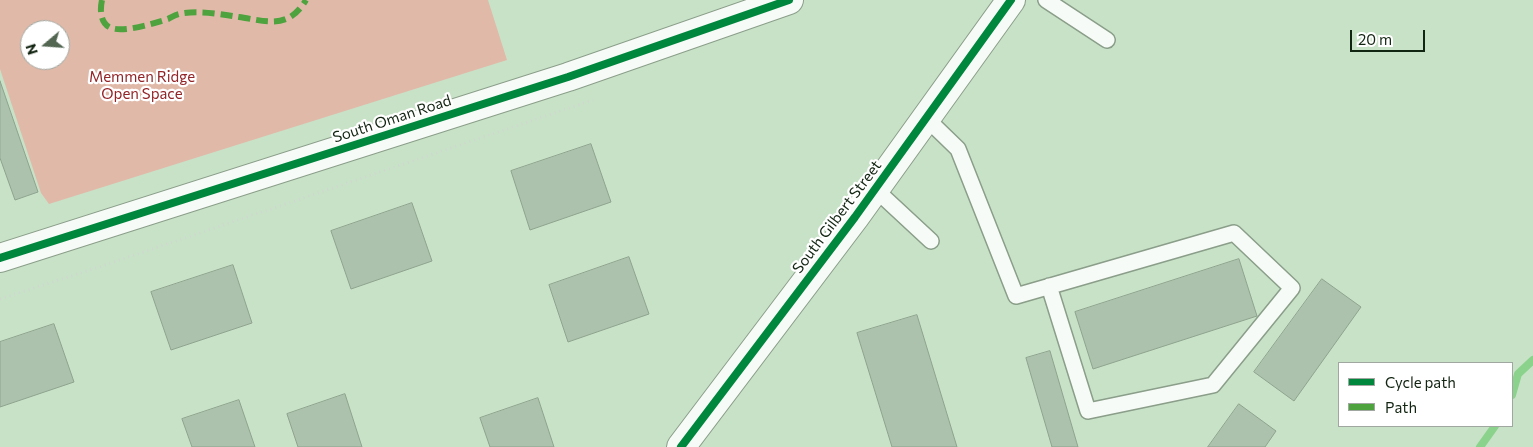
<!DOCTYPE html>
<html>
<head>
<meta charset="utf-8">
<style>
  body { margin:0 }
  #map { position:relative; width:1533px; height:447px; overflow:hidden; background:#c8e2c7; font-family:Commissioner,sans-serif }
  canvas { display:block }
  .legend { position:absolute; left:1338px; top:362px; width:175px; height:65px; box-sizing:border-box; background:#fff; border:1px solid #a0a7a0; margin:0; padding:6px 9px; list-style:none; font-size:15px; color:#122412 }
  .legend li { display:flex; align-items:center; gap:10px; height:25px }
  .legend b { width:25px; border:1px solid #a0a7a0 }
  .north { position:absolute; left:20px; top:20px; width:50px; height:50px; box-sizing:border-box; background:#fff; border:1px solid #a0a7a0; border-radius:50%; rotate:252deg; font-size:14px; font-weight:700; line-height:20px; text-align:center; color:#122412 }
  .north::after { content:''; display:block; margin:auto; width:18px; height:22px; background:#526651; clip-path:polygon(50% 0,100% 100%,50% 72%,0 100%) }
  .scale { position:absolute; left:1350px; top:30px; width:75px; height:22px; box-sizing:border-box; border:2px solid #122412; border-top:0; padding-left:6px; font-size:15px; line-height:18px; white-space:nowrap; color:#122412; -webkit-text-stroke:4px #fff; paint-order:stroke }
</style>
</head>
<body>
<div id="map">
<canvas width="1533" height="447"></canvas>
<ul class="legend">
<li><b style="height:6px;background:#00873e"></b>Cycle path</li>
<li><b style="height:6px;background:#4ea33f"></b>Path</li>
</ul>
<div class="north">N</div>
<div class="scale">20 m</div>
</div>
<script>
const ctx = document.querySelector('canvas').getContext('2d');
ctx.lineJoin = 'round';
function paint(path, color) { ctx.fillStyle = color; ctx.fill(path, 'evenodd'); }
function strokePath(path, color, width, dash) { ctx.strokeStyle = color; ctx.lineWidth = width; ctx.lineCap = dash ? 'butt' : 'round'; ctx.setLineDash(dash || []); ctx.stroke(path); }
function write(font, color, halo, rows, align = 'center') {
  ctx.font = font + ' Commissioner,sans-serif'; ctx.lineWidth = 4.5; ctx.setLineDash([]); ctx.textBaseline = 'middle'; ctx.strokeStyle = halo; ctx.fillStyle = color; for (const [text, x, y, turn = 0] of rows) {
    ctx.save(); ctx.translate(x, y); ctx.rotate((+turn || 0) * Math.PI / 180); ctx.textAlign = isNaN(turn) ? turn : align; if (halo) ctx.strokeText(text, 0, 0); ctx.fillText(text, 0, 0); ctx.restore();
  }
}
const green = new Path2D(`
  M0,0H488L507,60L49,204L41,193L0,69ZM30,30H60V60H30Z`);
const stream = new Path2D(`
  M1512,395L1518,374L1533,360
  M1480,447L1495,426`);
const building = new Path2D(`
  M0,81L38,192L15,200L0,158Z
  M591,144L611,202L530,230L511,171Z
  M412,203L432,261L351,289L331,231Z
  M629,257L649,314L568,342L549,285Z
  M1239,259L1257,316L1093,369L1075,312Z
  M233,265L252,323L171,350L151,292Z
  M1322,279L1361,307L1294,401L1254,372Z
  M917,315L957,447H892L857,333Z
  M54,324L74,382L0,407V342Z
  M1050,351L1078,447H1052L1026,358Z
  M345,394L362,447H298L287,414Z
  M538,398L554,447H490L480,418Z
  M239,400L255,447H192L182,419Z
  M1239,404L1276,431L1265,447H1208Z`);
const path = new Path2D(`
  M0,299L96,268L593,100`);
const service = new Path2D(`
  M1046,0L1107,40
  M926,118L958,149L1016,296L1234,233L1292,288L1213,385L1088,411L1049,286
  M875,189L931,241`);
const tertiary = new Path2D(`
  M0,258L568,77L789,0
  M681,447L855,217L1011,0`);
const quiet = new Path2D(`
  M102,0C100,9 100,22 109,27C121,34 155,23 168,19C172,17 175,15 179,14C198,10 220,14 239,17C267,21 288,30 306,0`);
const cycleway = new Path2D(`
  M0,258L568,77L789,0
  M681,447L855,217L1011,0`);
const parkNames = [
  ["Memmen Ridge",142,77],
  ["Open Space",142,94]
];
const streetNames = [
  ["South Oman Road",392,119,-18],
  ["South Gilbert Street",837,217,-53]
];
paint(green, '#e0b9a9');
strokePath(stream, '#8bd38c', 8);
paint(building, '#acc2ac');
strokePath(building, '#8fa38e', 1);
strokePath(service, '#8a9e89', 18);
strokePath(tertiary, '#8a9e89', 30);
strokePath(path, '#cfd7cf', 3, [1, 4]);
strokePath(service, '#f7fbf7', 15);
strokePath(tertiary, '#f7fbf7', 28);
strokePath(quiet, '#4ea33f', 6, [12, 6]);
strokePath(cycleway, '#00873e', 8);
write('15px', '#932427', '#fff', parkNames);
write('15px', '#122412', '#fff', streetNames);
</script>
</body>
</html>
